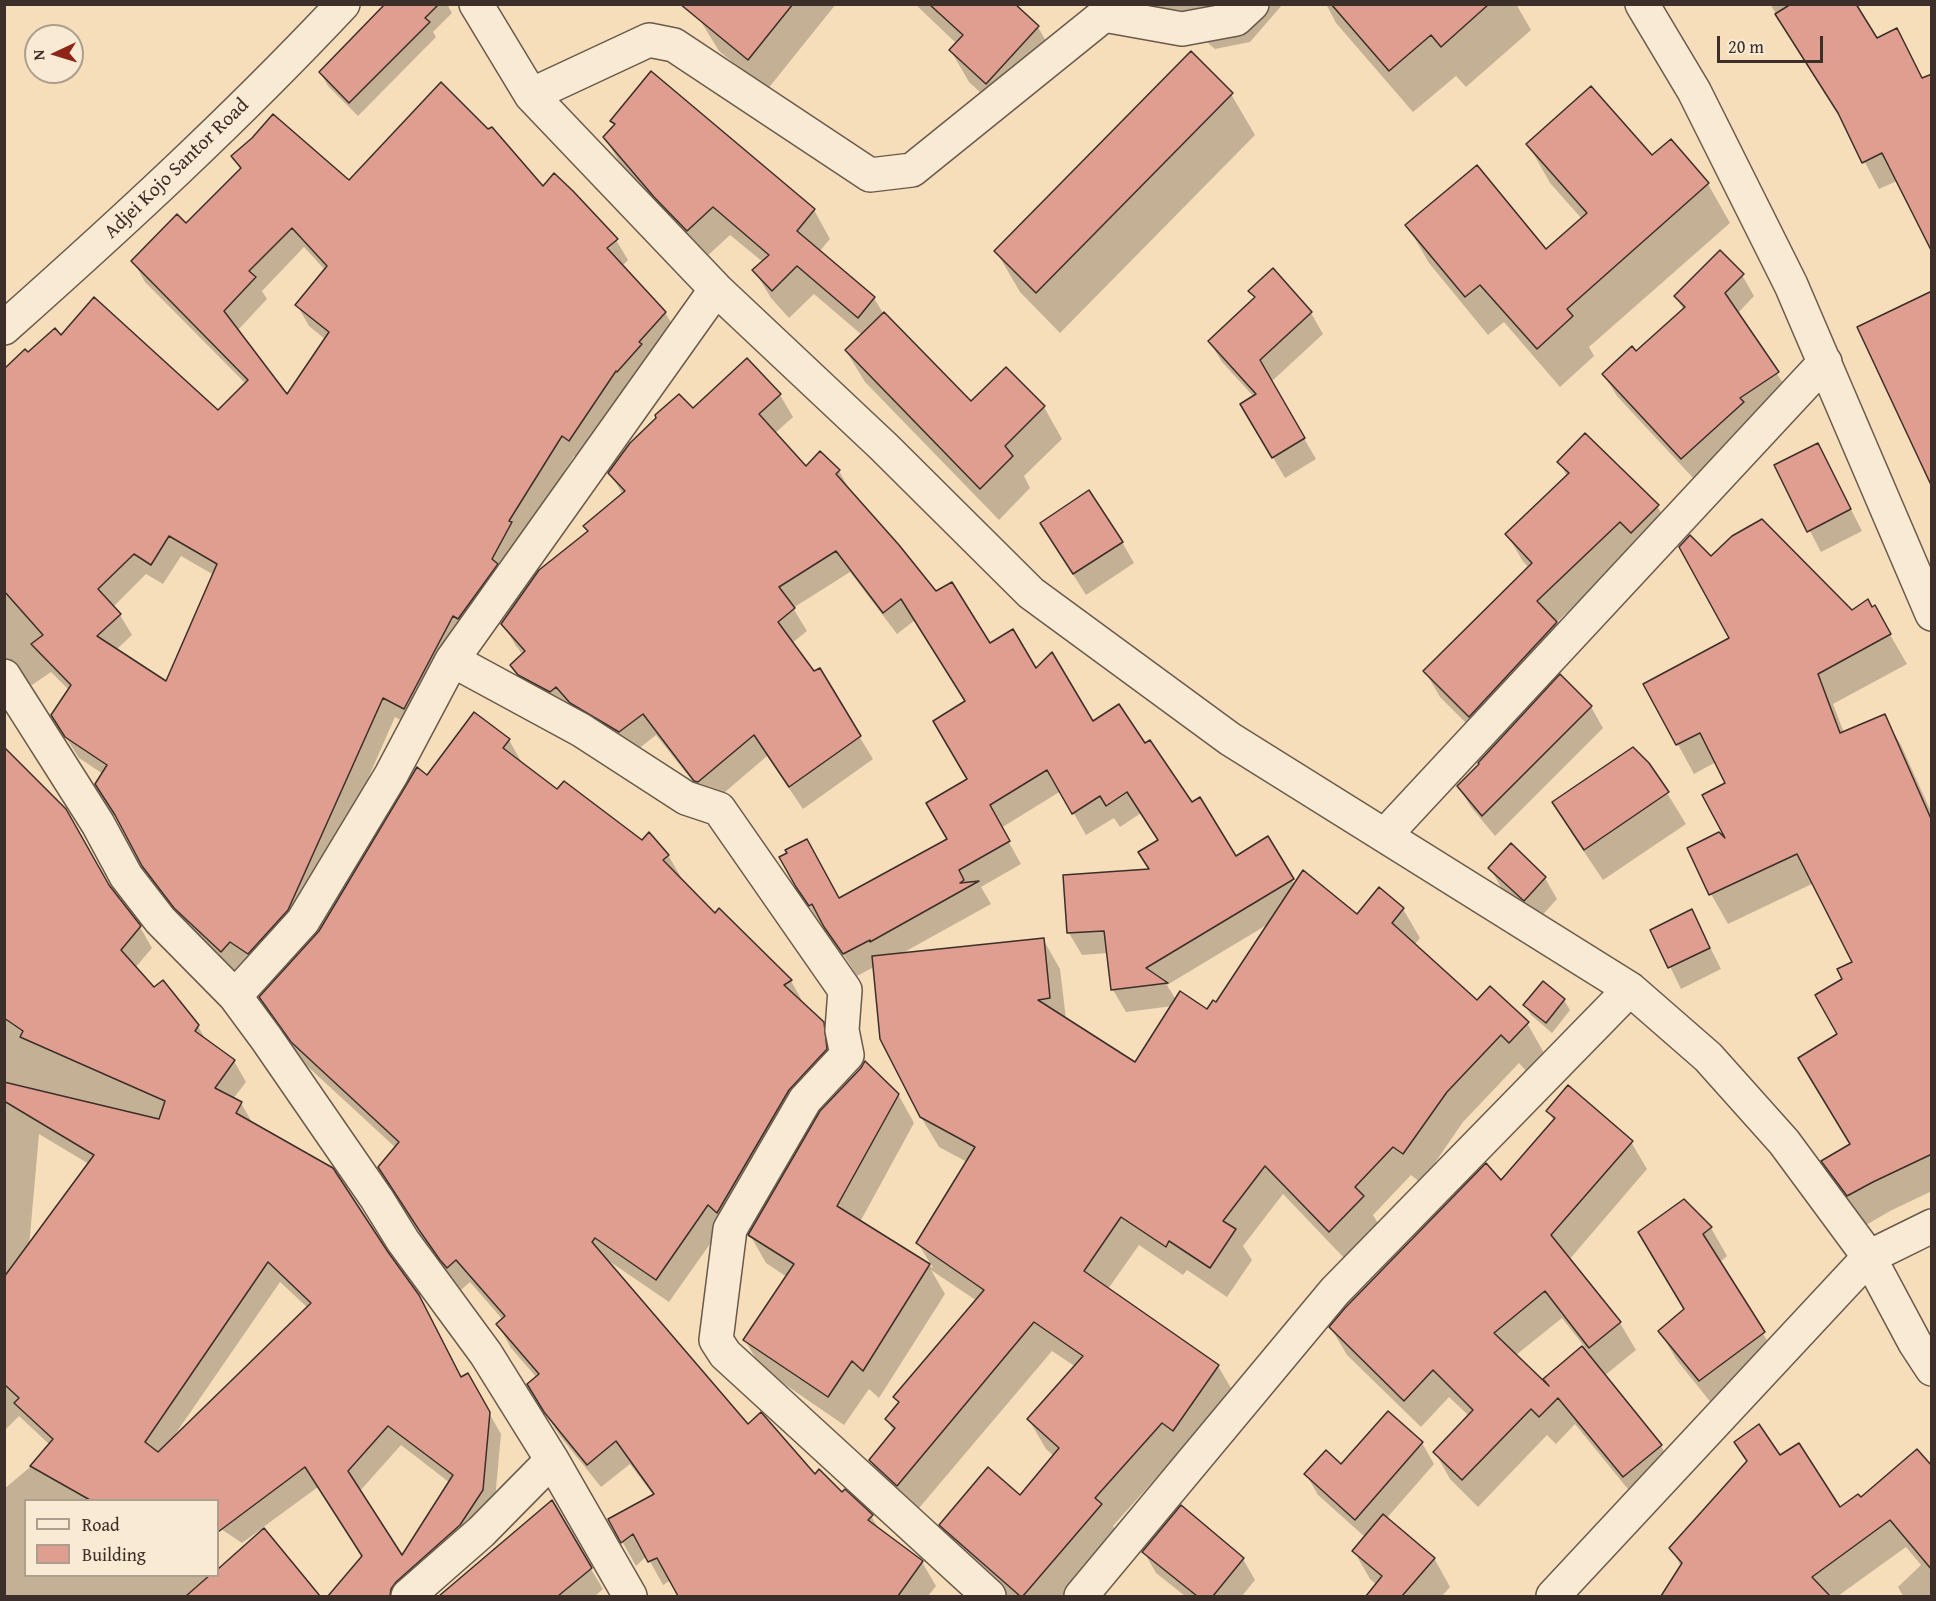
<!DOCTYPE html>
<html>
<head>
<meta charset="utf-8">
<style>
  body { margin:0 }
  #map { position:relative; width:1936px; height:1601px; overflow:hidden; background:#f6debb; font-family:"Gentium Book Plus",serif }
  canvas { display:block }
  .frame { position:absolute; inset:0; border:6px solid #3c2e28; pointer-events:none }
  .legend { position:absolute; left:24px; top:1499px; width:195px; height:78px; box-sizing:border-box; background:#f9ead3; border:2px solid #ad9f8f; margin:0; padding:8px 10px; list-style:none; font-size:18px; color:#3c2e28 }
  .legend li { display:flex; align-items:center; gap:12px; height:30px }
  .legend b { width:30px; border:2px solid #ad9f8f }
  .north { position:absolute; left:24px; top:24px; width:60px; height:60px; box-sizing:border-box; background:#f9ead3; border:2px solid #ad9f8f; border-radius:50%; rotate:266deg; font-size:16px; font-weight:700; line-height:24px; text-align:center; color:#3c2e28 }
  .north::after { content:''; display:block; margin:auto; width:21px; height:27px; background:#8f2418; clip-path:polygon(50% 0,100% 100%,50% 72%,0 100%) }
  .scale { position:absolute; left:1717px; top:36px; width:106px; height:27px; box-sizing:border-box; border:3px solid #3c2e28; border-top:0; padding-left:8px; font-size:18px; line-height:21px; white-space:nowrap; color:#3c2e28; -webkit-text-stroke:4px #f9ead3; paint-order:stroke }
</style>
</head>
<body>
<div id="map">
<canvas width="1936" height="1601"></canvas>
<div class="frame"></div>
<ul class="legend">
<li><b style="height:8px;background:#f9ead3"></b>Road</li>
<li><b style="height:16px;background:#df9e90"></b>Building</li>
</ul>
<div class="north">N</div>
<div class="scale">20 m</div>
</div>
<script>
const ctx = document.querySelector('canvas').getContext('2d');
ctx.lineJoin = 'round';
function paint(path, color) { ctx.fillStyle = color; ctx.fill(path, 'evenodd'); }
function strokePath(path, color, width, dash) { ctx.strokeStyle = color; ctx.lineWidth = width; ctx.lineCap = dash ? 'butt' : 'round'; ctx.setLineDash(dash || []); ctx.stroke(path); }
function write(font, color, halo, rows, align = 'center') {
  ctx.font = font + ' "Gentium Book Plus",serif'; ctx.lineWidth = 4.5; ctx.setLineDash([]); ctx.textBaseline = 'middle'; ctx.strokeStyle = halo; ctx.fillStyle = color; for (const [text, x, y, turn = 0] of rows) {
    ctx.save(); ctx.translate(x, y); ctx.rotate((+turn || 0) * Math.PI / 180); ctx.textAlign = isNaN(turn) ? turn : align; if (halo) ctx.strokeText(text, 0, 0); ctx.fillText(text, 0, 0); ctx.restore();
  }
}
const shadow = new Path2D(`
  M388,4H447L452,13L433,32L436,37L358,116L328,86L320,72Z
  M713,4H836L767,90L719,51L700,20Z
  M915,4H1013L1038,27L1056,59L1005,115L969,82L951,51L957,44Z
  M1131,4H1283L1250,42L1215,49L1180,19Z
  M1326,4H1516L1531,30L1466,87L1456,76L1413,112L1336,23Z
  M1770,4H1854L1876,40L1896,30L1923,80L1897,181L1879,189L1844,123Z
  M1231,94L1255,135L1060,333L1020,292L996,251Z
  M612,121L814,210L830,239L819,252L874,298L883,313L971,404L1044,407L1062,439L1024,476L1030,488L999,520L865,382L846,351L862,335L814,294L789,318L771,298L754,270L763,262L730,235L704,259L622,166L605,138L615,126Z
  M1670,141L1708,184L1730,223L1589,347L1594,356L1560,387L1504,322L1488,335L1429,263L1407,225L1546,252L1582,219L1550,183L1528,144L1652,158Z
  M233,156L349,182L543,189L616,240L628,260L622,266L665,312L677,333L582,461L574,456L521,541L416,729L395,717L306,920L260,974L242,962L233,972L188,928L156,887L109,805L103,774L79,758L65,736L69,690L51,672L32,685L25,680L4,682V371L28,354L61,337L219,412L246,384L145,282L133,261L186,225L241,170ZM304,247L325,270L297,305L309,326L326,340L287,396L237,331L267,299L262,291ZM181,556L214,575L166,684L116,650L132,635L120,615L113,607L146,574L163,584Z
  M1742,275L1754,296L1738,313L1790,394L1694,479L1617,396L1604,375L1636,353L1684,311L1676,297Z
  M1250,291L1311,313L1323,334L1271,382L1316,459L1285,478L1242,404L1254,397L1222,362L1209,341L1255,299Z
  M747,360L780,395L793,417L774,434L806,469L839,471L852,494L936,593L990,645L1036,670L1092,723L1145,745L1235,858L1268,838L1295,885L1358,916L1403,909L1420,938L1414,945L1477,1002L1527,1023L1544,1053L1527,1072L1519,1063L1463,1122L1421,1183L1411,1175L1373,1215L1380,1227L1346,1260L1283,1194L1243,1246L1252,1260L1227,1297L1187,1270L1183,1275L1139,1245L1108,1289L1218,1366L1235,1395L1190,1460L1179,1452L1113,1526L1118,1535L1065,1596H1005L958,1555L941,1525L1020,1497L1054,1456L1046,1449L1029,1420L1076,1367L1052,1351L914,1514L887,1490L870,1460L894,1432L886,1419L899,1404L895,1397L977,1301L931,1270L945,1294L879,1398L869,1389L844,1425L761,1368L745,1340L787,1277L766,1263L750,1235L898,1094L914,1123L860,1222L933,1268L918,1243L967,1162L939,1147L921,1117L874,967L857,976L825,926L823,927L811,909L781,857L839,900L949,840L969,780L966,702L915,620L897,634L850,572L793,608L807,631L792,643L814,674L819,670L873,759L803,809L767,756L711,804L656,735L632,754L525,688L512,665L523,655L516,646L503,624L589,533L585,526L623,495L610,473L692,410ZM1061,791L1086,835L1114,818L1120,827L1141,813L1159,841L1151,871L1069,933L1082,955L1108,953L1113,990L1126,1012L1173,1006L1135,1064L1066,1019L1060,969L1043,939L899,955L991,904L981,887L1021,864L1001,828ZM1270,923L1216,1004L1208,1012L1176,1000L1167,985Z
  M1559,462L1657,506L1673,532L1636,547L1556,623L1571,649L1485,742L1440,697L1425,671L1529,568L1522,560L1507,534L1567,476Z
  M1776,466H1829L1862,531L1821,552Z
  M1122,542L1134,563L1086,595L1054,544Z
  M1711,558L1851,612L1874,607L1907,664L1833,704L1844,733L1884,716L1901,745L1932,814V1191L1890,1211L1866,1225L1840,1191L1823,1161L1851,1145L1839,1035L1844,980L1854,962L1814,883L1728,924L1711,894L1689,848L1729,845L1728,784L1716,762L1694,774L1645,684L1731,638Z
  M1591,707L1603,728L1495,836L1471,807L1458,786L1480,765Z
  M509,740L522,763L557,791L668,855L682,879L680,880L715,915L719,910L791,981L804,1004L823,1023L836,1047L722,1227L669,1302L606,1259L748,1426L814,1476L871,1516L880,1531L922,1562L936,1586L928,1596H680L671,1580L663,1585L647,1556L636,1566L610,1520L654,1496L630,1464L601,1487L560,1436L542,1408L537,1378L511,1348L498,1324L503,1320L470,1282L461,1290L455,1283L434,1254L380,1168L396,1148L306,1065L275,1021L261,997L320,932L427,777Z
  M4,749L140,927L152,948L135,968L154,989L163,982L198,1026L207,1042L234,1061L246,1082L233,1099L241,1103L253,1124L387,1253L418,1296L462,1378L489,1413L501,1434L494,1511L414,1596H330L363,1557L318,1487L262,1528L319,1596H4V1489L35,1463L50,1445L19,1416L4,1431ZM39,1134L89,1164L29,1247ZM280,1282L308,1308L174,1436ZM401,1445L450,1483L402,1558L359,1492ZM26,1500H218V1527L242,1543L260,1530L262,1532L218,1571V1576L209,1578L204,1576H26Z
  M1667,793L1686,824L1603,880L1572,834L1554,802Z
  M1511,846L1545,878L1557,899L1537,921L1502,889L1490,868Z
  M1692,911L1721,969L1681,989L1652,930Z
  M1564,1000L1570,1010L1552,1033L1531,1015L1525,1005Z
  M1548,1111L1631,1142L1647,1169L1569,1260L1620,1323L1636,1350L1604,1376L1661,1446L1677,1473L1640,1504L1575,1424L1556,1444L1547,1435L1478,1507L1450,1479L1435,1452L1469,1416L1449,1397L1421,1427L1347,1355L1331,1328L1501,1183L1554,1121ZM1562,1318L1584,1346L1545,1379L1550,1388L1516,1355Z
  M1711,1228L1727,1256L1719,1263L1780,1361L1716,1409L1676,1359L1660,1331L1686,1309L1656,1261Z
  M1736,1442L1780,1457L1840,1509L1932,1468V1596H1903L1898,1587L1921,1565L1906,1547L1838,1596H1663L1681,1566L1671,1548L1748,1463Z
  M1422,1443L1434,1464L1386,1519L1434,1558L1450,1587L1442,1596H1368L1377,1585L1370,1579L1354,1551L1365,1537L1318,1495L1306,1474Z
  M551,1503L603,1589L595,1596H441Z
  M1144,1552L1243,1559L1255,1580L1242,1596H1185L1156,1573Z`);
const building = new Path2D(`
  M385,4H439L425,18L430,22L349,103L319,72Z
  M680,4H793L748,60Z
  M929,4H1015L1039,26L986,84L949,50L963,35Z
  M1331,4H1489L1441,47L1431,35L1389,71Z
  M1791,4H1856L1877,38L1897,28L1922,78L1932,74V252L1882,153L1862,163L1838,113L1775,14Z
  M1191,51L1233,93L1036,293L994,251Z
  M651,71L815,209L797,231L875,297L858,318L797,266L772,291L752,270L769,255L713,207L687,231L654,197L603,137L615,124L610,121Z
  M441,82L488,129L492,127L543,186L554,173L573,191L618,239L607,248L666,312L639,342L642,344L617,372L616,371L569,441L562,436L509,521L512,522L492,559L498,564L458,619L453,616L404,709L383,698L288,910L248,954L230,942L221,952L174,908L142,866L115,815L95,784L107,765L65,737L51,715L71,685L31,644L43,635L4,591V369L25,349L28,352L55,328L61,335L94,297L218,410L248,380L131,261L177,214L186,223L241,168L231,156L252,138L273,114L349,180ZM292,228L327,266L295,305L329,332L287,394L224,311L256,277L249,271ZM169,536L217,564L166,681L97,636L121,614L98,589L134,554L151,565Z
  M1591,86L1652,155L1671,139L1709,183L1567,309L1573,316L1537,349L1480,285L1465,297L1405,225L1477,165L1546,249L1587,213L1526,144Z
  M1720,250L1744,274L1725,293L1779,372L1740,398L1744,402L1681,459L1602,374L1632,346L1636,351L1685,307L1674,296Z
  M1273,268L1312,312L1260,360L1305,438L1272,458L1240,404L1256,394L1208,341L1255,297L1248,291Z
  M1932,291V487L1857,327Z
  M884,312L971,401L1006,367L1045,406L1005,446L1013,456L980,489L845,350Z
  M747,358L781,394L759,414L806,466L820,451L840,470L836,474L899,545L936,591L952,582L990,643L1013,629L1036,668L1052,652L1093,721L1119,704L1145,743L1150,740L1192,802L1200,797L1236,856L1268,836L1294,879L1146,968L1168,983L1111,990L1104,931L1067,933L1063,875L1149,869L1138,852L1158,840L1127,792L1106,806L1100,796L1072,814L1047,770L990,805L1010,841L959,870L964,880L960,883L979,881L870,942V940L843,954L824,927L812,904L809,906L796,887L779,857L787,853L785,850L807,839L839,898L947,839L926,803L967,779L933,721L965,701L901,599L883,613L836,551L779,587L795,608L778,622L814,671L820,668L861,736L789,787L754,735L698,782L694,781L643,714L619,732L570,703L556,687L550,692L518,675L510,665L525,651L501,624L539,570L588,531L583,526L625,491L608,473L630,443L656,418L655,415L679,394L693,408Z
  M1585,433L1659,505L1631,533L1620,522L1537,601L1557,622L1469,717L1423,671L1532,563L1505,534L1569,473L1557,462Z
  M1818,443L1851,509L1807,532L1774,465Z
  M1089,490L1123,542L1073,574L1040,523Z
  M1762,519L1852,610L1868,599L1872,607L1875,605L1891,634L1818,674L1840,733L1885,714L1932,821V1154L1873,1182L1847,1196L1821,1161L1850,1144L1798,1058L1837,1034L1815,995L1842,979L1837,969L1852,962L1797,854L1709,895L1687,848L1719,832L1725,838L1702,795L1725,783L1700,733L1676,745L1643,684L1729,638L1679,547L1690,535L1711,556L1732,536Z
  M1560,674L1592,706L1482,816L1457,786L1479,764L1478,763Z
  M474,712L510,739L503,748L557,789L564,781L642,840L649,832L669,855L663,860L715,913L719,908L792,980L784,985L824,1022L827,1049L789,1090L717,1213L708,1205L656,1280L595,1238L592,1242L748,1424L761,1412L815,1474L819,1469L842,1492L845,1489L873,1515L868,1520L923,1561L898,1596H678L657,1558L648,1562L633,1534L621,1543L608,1519L654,1494L616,1441L587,1465L544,1412L527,1384L539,1374L496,1324L505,1316L456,1260L447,1268L440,1260L419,1230L378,1167L399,1142L291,1042L259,997L319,931L417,767L427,775Z
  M4,747L66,809L109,885L141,926L121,950L154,987L163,980L199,1025L195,1031L235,1060L215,1088L242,1102L236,1113L333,1168L388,1252L419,1295L461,1377L468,1373L490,1412L483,1490L460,1525L396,1582L391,1589L390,1596H328L362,1556L305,1467L218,1532V1500H90L30,1466L53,1439L14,1403L19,1398L4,1384V1277L94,1155L4,1101V1082L159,1119L165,1101L20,1037L23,1031L4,1018ZM268,1262L311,1303L158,1452L145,1442ZM388,1426L453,1475L402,1555L348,1471Z
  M1633,747L1649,763L1669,792L1584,850L1552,802Z
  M1511,843L1546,877L1524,901L1488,868Z
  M1303,870L1357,914L1379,887L1404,908L1392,923L1477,1000L1490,986L1529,1022L1509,1043L1501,1035L1447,1092L1403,1154L1393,1147L1355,1187L1364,1196L1329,1232L1265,1166L1223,1221L1236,1229L1210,1268L1169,1241L1166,1247L1121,1217L1084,1271L1219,1365L1173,1431L1162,1423L1095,1498L1102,1504L1023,1596H1020L939,1525L988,1467L1020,1495L1059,1448L1027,1419L1083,1356L1034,1322L897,1486L869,1460L895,1428L885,1419L899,1402L893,1397L984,1290L916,1243L975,1147L920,1117L880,1039L872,956L1044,938L1050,998L1038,1000L1135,1062L1180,991L1207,1009L1213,1000L1216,1002Z
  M1692,909L1710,948L1668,968L1650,930Z
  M1543,981L1565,999L1546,1023L1523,1005Z
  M865,1061L899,1094L837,1206L930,1264L863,1371L852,1361L828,1397L743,1340L794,1264L748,1235L820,1111L861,1068Z
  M1568,1085L1633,1141L1551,1235L1621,1322L1589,1348L1545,1291L1494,1333L1549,1386L1543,1379L1582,1346L1662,1445L1623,1477L1558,1398L1539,1417L1531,1409L1462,1480L1433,1452L1473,1410L1433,1370L1404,1401L1329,1327L1345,1308L1486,1163L1501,1180L1555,1118L1546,1111Z
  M1684,1199L1712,1227L1703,1234L1765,1332L1699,1381L1658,1331L1684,1309L1638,1232Z
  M1388,1411L1423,1442L1355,1520L1304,1474L1326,1450L1341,1464Z
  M1759,1424L1780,1455L1799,1443L1840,1507L1858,1494L1861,1497L1917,1449L1932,1466V1570L1890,1520L1812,1577L1830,1596H1661L1682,1563L1669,1548L1747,1461L1734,1442Z
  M552,1500L592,1568L558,1596H439Z
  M1181,1505L1244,1558L1213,1596H1197L1142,1552Z
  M1383,1514L1435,1558L1402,1596H1366L1382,1576L1352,1551Z
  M264,1528L320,1596H186L210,1575H218V1569Z`);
const minor = new Path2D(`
  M476,4L531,95L716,289L884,447L1031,593L1230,739L1630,989L1708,1057L1784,1142L1869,1257L1915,1343L1932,1369
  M1642,4L1694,91L1791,285L1932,614
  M531,95L649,40L674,45L870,175L912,170L1104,15L1182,29L1236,19L1252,4
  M4,328C121,224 236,118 343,4
  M452,660L581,730L686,798L719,809L845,990L842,1030L847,1055L805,1100L730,1229L716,1340L725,1354L989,1596
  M4,676L98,824L126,876L160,920L235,996L266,1038L377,1199L403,1241L486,1354L552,1460L630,1596
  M1385,835L1825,362
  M235,996L303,921L391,775L452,660L716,289
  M408,1596L481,1532L552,1460
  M1081,1596L1335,1291L1630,989
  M1553,1596L1869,1257L1932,1226`);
const streetNames = [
  ["Adjei Kojo Santor Road",177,169,-44]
];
paint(shadow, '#0003');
paint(building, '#df9e90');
strokePath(building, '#3c2e28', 1.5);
strokePath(minor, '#6a5a4d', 36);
strokePath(minor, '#f9ead3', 33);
write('20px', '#3c2e28', '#f9ead3', streetNames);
</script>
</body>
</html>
